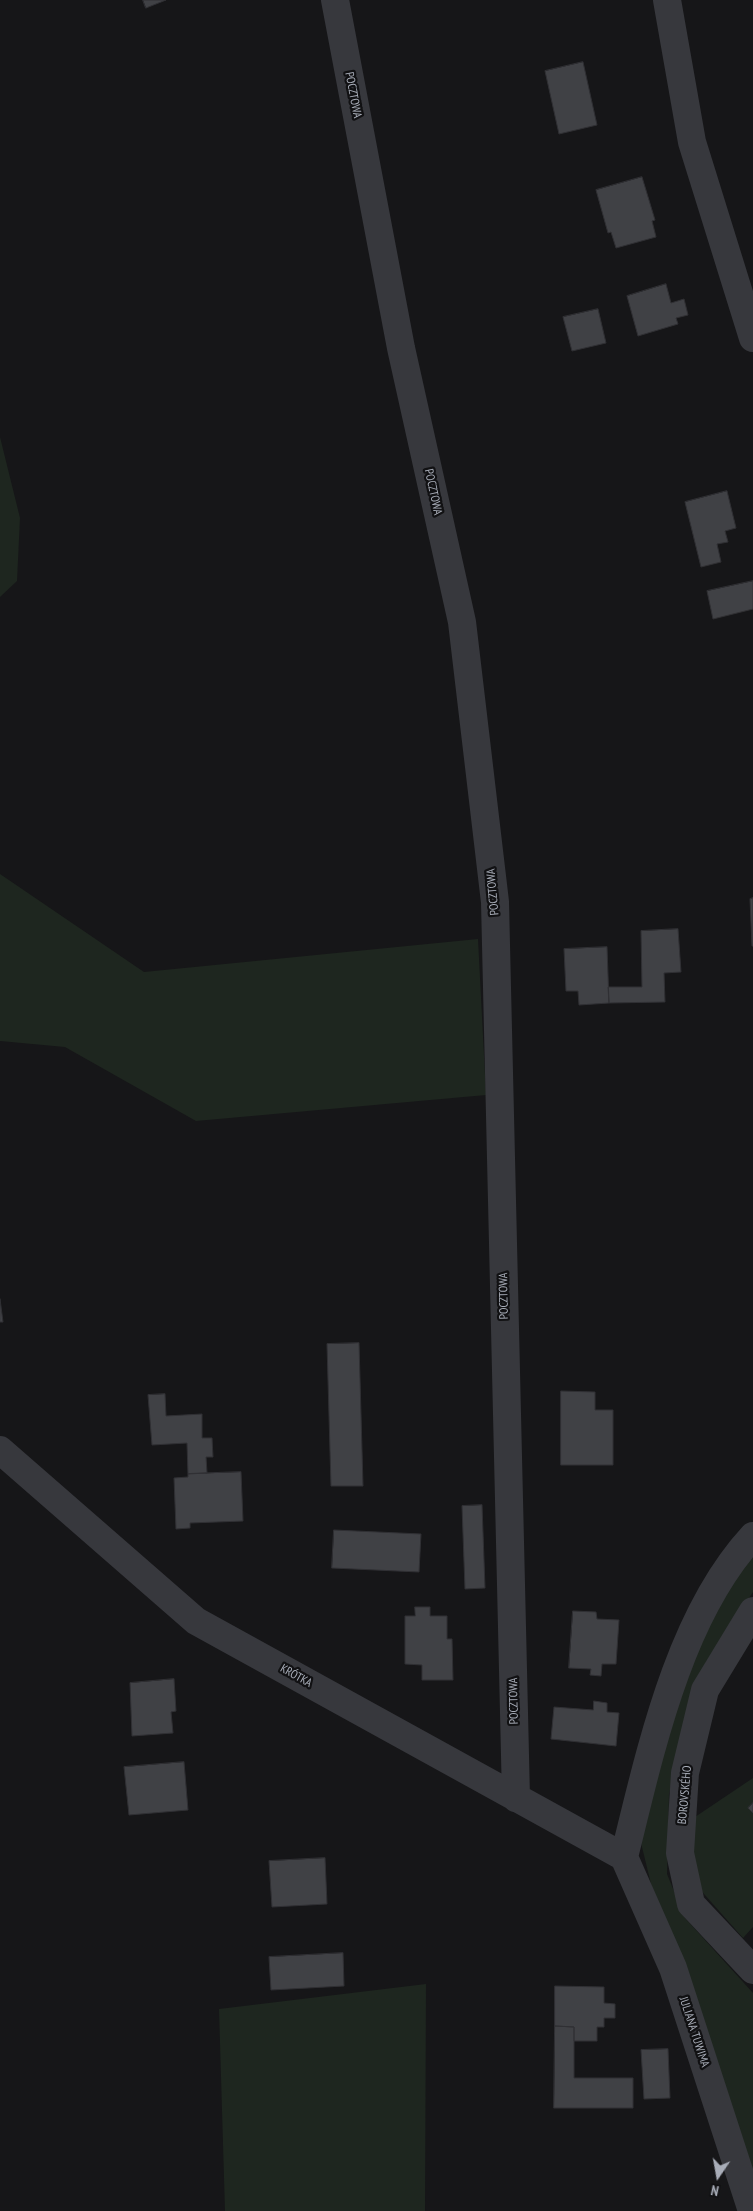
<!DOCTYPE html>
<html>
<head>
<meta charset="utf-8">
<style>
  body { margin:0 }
  #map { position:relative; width:753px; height:2211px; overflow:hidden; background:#161618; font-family:"PT Sans Narrow",sans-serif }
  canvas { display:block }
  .north { position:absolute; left:693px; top:2151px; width:50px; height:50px; -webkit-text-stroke:4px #111113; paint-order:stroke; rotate:192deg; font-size:14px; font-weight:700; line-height:20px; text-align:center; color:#a8adb8 }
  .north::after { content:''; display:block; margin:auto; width:18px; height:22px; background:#a8adb8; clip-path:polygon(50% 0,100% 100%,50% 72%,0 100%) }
</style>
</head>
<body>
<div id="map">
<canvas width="753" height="2211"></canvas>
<div class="north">N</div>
</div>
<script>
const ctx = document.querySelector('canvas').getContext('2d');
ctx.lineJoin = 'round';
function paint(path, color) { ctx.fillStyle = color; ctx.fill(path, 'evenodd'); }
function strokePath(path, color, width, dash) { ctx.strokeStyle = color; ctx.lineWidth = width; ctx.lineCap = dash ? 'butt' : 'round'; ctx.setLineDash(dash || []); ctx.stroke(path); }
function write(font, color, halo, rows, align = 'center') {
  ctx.font = font + ' "PT Sans Narrow",sans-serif'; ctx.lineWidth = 4.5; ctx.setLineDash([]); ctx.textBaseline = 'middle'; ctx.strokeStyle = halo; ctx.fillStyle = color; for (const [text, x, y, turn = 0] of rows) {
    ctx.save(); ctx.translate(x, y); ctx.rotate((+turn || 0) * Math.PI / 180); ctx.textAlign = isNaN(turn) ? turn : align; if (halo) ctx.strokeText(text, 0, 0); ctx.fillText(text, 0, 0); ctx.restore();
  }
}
const green = new Path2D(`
  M0,437L20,518L17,581L0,597Z
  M0,874L144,972L478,939L486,1095L196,1121L65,1047L0,1041Z
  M753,1555V1592L706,1662L691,1704L669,1794L667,1874L685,1918L753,1993V2177L654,1896L641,1843L660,1746L692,1652L722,1597Z
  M753,1778V1803L748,1808L753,1813V1927L743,1938L689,1877L692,1819Z
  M426,1984L425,2211H225L219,2009Z`);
const building = new Path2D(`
  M143,0H166L146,8Z
  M583,62L597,125L559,134L545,71Z
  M642,177L655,220L652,221L656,237L616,248L611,232L608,233L596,190Z
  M666,284L671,303L684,299L688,315L676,318L678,324L638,336L627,296Z
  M598,309L606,343L572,351L563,317Z
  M727,491L736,528L725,531L728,542L717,544L721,562L701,567L685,502Z
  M753,581V609L713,619L707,591Z
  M753,898V946H752L750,899Z
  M678,929L681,972L664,973L665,1002L609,1003L608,987H642L641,931Z
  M607,947L609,1003L579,1005L578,991H566L564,949Z
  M0,1299L3,1322H0Z
  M359,1343L363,1486H331L327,1344Z
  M561,1391L595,1392V1410H613V1465H561Z
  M165,1394L166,1416L202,1414V1438H212L213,1457H206L207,1473L188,1474L187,1443L152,1445L148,1395Z
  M241,1472L243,1521L190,1523V1528L176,1529L174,1478L188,1477V1474Z
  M482,1505L485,1588L465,1589L462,1506Z
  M334,1530L421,1534L419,1572L332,1568Z
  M415,1607H430V1616H447V1639H452L453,1680H422V1665L405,1664V1616H415Z
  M573,1611L596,1612L597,1619L619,1620L616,1664H602L601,1676L590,1675L591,1669L569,1668Z
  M174,1679L176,1711L171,1712L173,1733L132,1736L130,1683Z
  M594,1701L607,1703V1712L619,1713L616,1746L551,1739L554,1707L593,1710Z
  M184,1762L188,1810L129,1815L124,1767Z
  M753,1803V1813L748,1808Z
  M325,1858L327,1904L272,1907L269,1861Z
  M343,1953L344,1986L271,1990L269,1957Z
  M555,1986L604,1987V2003L615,2004V2018H604V2027H597V2041H574V2027L555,2026Z
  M555,2026L574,2027V2078H633V2108H554Z
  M668,2049L670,2098L644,2099L641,2050Z`);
const street = new Path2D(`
  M335,0L401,348L462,622L495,902L516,1798
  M667,0L692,142L753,338
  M0,1450L196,1621L624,1857
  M753,1611L705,1690L685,1773L680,1853L691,1904L753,1970
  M624,1857L673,1968L752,2211
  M624,1857C650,1753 678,1617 753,1536`);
const streetNames = [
  ["POCZTOWA",353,95,79],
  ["POCZTOWA",433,492,78],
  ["POCZTOWA",493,892,-95],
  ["POCZTOWA",504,1296,-91],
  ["KRÓTKA",296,1676,29],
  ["POCZTOWA",514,1701,-91],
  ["BOROVSKÉHO",685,1795,-85],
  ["JULIANA TUWIMA",694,2032,72]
];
paint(green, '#1e261f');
paint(building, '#404145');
strokePath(building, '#303034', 1);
strokePath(street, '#37383d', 28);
write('12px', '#a8adb8', '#111113', streetNames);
</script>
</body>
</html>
